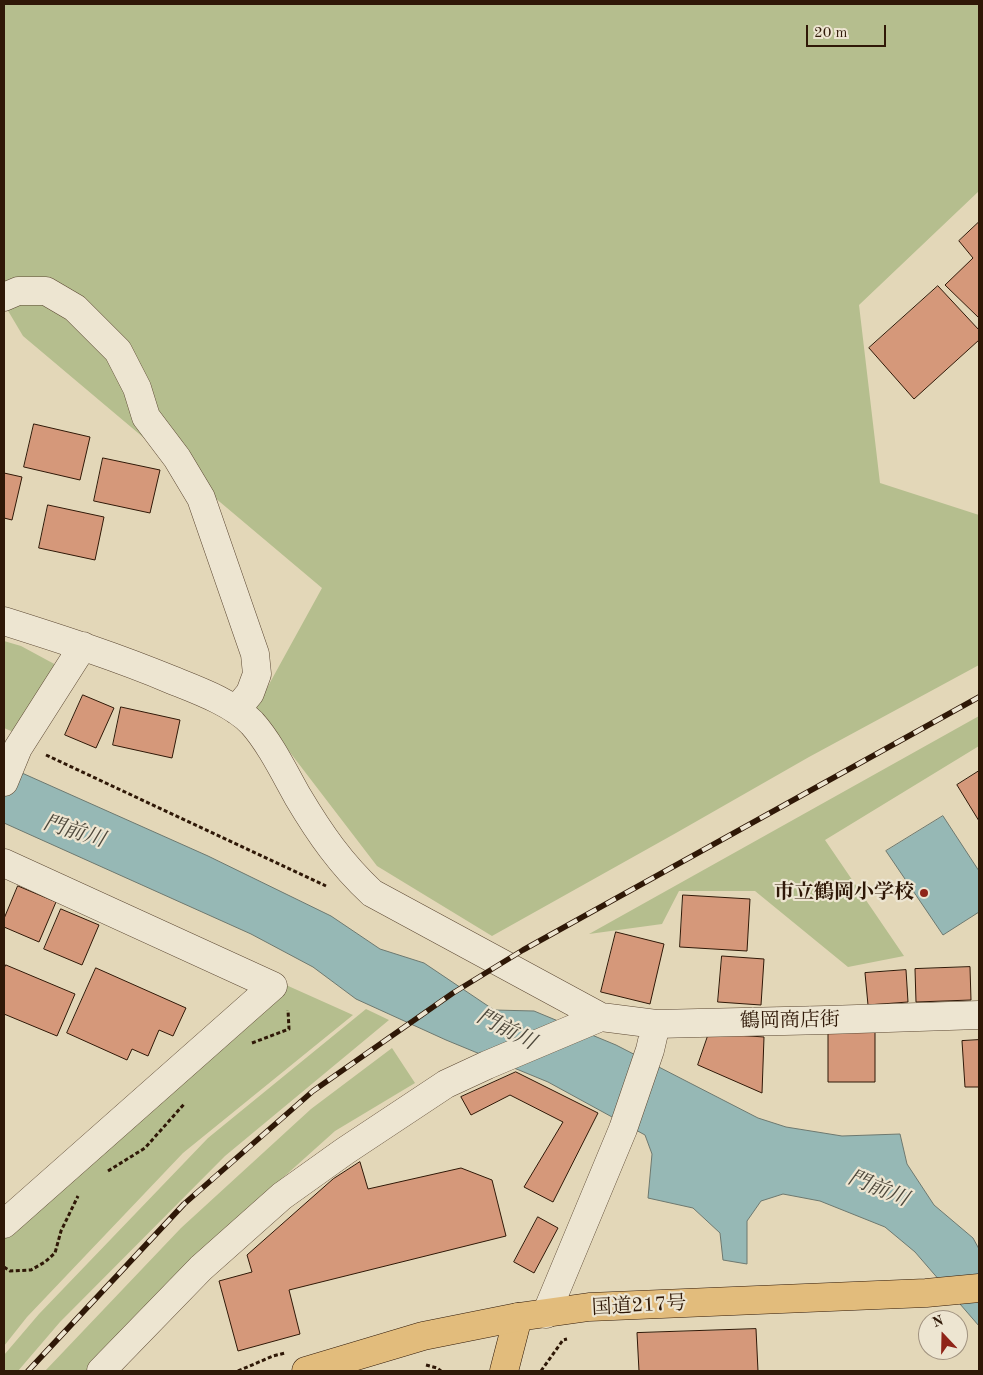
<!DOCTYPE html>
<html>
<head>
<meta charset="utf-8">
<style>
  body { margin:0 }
  #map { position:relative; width:983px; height:1375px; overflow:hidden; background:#e3d7b8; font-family:"Old Standard TT",serif }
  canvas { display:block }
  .frame { position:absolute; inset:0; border:5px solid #2f1807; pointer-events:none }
  .north { position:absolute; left:918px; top:1310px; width:50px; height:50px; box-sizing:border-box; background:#ede5d1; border:1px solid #a19380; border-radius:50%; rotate:339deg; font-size:14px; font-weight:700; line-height:20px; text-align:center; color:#2f1807 }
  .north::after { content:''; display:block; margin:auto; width:18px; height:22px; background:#8f2418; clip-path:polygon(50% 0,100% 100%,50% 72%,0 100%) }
  .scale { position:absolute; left:806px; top:25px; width:80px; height:22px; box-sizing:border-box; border:2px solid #2f1807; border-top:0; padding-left:6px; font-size:15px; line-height:18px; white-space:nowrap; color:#2f1807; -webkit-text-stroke:4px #ede5d1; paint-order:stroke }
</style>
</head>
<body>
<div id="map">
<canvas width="983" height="1375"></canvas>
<div class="frame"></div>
<div class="north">N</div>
<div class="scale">20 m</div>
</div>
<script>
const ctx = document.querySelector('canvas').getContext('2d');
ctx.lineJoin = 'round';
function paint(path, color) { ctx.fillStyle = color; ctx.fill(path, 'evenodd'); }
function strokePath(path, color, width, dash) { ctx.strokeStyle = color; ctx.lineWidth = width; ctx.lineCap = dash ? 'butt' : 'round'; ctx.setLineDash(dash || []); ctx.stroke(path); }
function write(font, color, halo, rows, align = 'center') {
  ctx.font = font + ' "Old Standard TT","Noto Serif JP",serif'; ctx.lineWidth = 4.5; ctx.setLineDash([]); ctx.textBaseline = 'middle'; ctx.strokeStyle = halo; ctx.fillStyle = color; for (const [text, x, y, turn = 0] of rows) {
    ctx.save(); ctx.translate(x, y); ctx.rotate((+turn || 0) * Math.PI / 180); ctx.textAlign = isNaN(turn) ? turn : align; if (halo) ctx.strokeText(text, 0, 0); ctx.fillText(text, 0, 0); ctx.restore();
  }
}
const green = new Path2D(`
  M4,4H979V191L859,305L880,483L979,515V665L809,757L676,833L492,936L377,866L256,708L322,588L23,336L4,304Z
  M4,641L21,646L58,666L18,734L4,728Z
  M979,716V746L825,840L904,956L848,967L755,891H679L662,924L589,934Z
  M286,985L353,1015L183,1153L27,1317L4,1346V1234Z
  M366,1009L389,1020L225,1156L60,1322L18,1371H4V1355L39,1314L208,1138Z
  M392,1048L415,1083L335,1131L277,1183L136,1316L86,1371H45L181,1228L311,1109Z`);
const water = new Path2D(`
  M4,765L208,856L331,916L380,949L424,963L494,1010L534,1011L616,1045L758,1118L786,1127L842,1136L900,1134L907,1164L934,1205L973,1238L979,1249V1326L915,1252L885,1227L820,1201L783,1194L761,1201L747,1221V1264L723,1260L720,1233L693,1208L648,1198L652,1154L645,1135L548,1082L446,1040L356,999L313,967L251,934L4,823Z
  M943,816L979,871V912L943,935L886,851Z`);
const building = new Path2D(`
  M979,222V318L945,285L973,258L959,241Z
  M938,286L979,330V340L914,399L869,348Z
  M34,424L90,437L80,480L24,467Z
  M103,458L160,470L150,513L94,501Z
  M4,473L22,477L12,520L4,518Z
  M48,505L104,517L95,560L39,548Z
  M83,695L114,708L96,748L65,735Z
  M121,707L180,720L172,758L113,745Z
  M979,771V821L957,785Z
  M18,886L56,902L39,942L4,927V919Z
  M683,895L750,899L747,951L680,947Z
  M61,909L99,925L82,965L44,949Z
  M616,932L664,944L650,1004L601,992Z
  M722,956L764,959L761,1005L718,1002Z
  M6,965L75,994L57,1036L4,1014V969Z
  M970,967L971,1000L916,1002L915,969Z
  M96,968L186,1008L173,1036L159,1030L148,1056L132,1049L127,1060L67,1033Z
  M906,970L908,1002L868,1005L865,973Z
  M875,1031V1082H828V1032Z
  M709,1033L764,1037L762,1093L698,1065Z
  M979,1040V1087H965L962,1041Z
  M516,1072L598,1113L553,1202L524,1187L563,1122L510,1095L471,1115L461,1097Z
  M360,1162L368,1189L461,1168L492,1180L506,1236L289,1290L300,1334L238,1351L219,1281L252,1272L247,1255L333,1179Z
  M538,1217L558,1228L534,1273L514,1262Z
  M756,1329L758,1371H639L637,1333Z`);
const path = new Path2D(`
  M46,755L326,886
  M252,1043L289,1029L288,1010
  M108,1171L145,1148L185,1103
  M4,1267L10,1271L31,1270L45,1262L55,1253L61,1231L78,1196
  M426,1365L437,1368L441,1371
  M238,1371L273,1356L285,1353
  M541,1371L563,1340L567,1339`);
const minor = new Path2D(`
  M4,297L18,291H46L75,308L118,351L137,388L146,417L177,458L201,498L255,654L257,674L250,693L236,710
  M4,621C61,639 117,657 172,680C197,690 233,703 252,723C270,743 285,774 298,797C320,834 341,864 372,893L601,1017L656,1024L827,1020L979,1015
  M4,782L18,748L83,646
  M4,863L273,986L4,1224
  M546,1314L623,1129L650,1050L656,1024
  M101,1371L201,1268L282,1196L345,1151L446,1084L487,1065L601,1017`);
const major = new Path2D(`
  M504,1371L518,1317`);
const highway = new Path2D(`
  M306,1371L423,1336L518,1317L589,1307L926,1293L979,1288`);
const rail = new Path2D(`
  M28,1371L184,1204L313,1091L453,993L523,950L979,697`);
const markers = [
  [924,893,5,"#8f2418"]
];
const poiNames = [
  ["市立鶴岡小学校",914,893]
];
const streetNames = [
  ["鶴岡商店街",790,1021,-1],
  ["国道217号",639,1306,-3]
];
const waterNames = [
  ["門前川",74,832,17],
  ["門前川",506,1030,27],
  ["門前川",878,1189,22]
];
paint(green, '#b5be8e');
paint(water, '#96b8b5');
strokePath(water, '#6d786f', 1);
paint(building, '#d5987a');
strokePath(building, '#2f1807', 1);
strokePath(minor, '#5c4833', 29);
strokePath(major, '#2f1807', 29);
strokePath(highway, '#2f1807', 29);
strokePath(path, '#2f1807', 3, [4, 2.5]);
strokePath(minor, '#ede5d1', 28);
strokePath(major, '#e2bc7c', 28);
strokePath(highway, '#e2bc7c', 28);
strokePath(rail, '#2f1807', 5.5);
strokePath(rail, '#ede5d1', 4, [11]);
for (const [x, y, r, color] of markers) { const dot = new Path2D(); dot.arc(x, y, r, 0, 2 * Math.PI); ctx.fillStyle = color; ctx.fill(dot); strokePath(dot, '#ede5d1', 2); }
write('bold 20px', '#2f1807', '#ede5d1', poiNames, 'right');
write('20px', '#2f1807', '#ede5d1', streetNames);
write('italic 21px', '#4e483b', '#ede5d1', waterNames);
</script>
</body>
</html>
